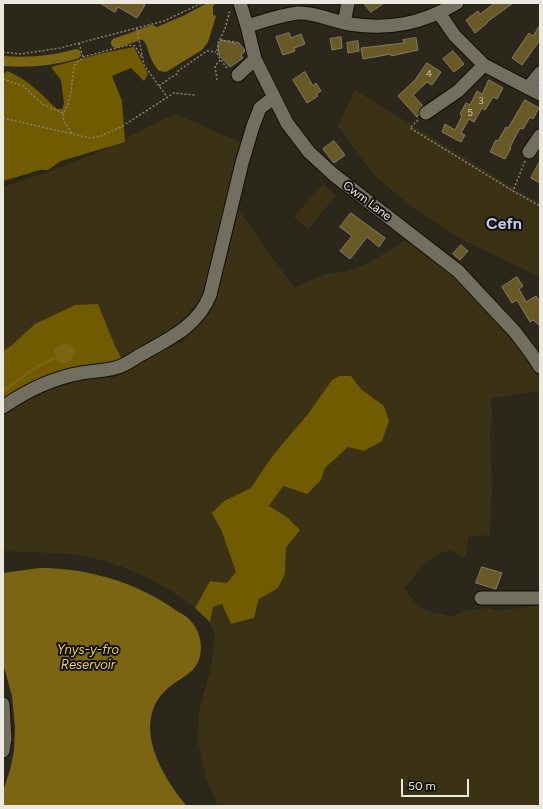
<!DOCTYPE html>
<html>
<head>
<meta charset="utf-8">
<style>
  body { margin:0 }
  #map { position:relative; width:543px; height:809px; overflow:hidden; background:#2b271a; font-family:Figtree,sans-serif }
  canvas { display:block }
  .frame { position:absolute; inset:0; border:4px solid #ebe8e0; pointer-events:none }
  .scale { position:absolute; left:401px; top:779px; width:68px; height:18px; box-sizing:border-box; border:2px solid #ebe8e0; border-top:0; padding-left:5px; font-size:12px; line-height:14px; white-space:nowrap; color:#ebe8e0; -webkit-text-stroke:3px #11100a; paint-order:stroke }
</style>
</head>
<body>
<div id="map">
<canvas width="543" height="809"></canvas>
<div class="frame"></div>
<div class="scale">50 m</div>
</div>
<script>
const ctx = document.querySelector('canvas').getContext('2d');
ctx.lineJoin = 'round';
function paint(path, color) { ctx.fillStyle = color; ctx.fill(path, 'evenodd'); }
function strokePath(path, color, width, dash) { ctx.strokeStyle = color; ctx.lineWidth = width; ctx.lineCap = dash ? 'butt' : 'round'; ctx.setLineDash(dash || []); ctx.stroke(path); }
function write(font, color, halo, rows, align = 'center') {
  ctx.font = font + ' Figtree,sans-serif'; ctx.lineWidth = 4; ctx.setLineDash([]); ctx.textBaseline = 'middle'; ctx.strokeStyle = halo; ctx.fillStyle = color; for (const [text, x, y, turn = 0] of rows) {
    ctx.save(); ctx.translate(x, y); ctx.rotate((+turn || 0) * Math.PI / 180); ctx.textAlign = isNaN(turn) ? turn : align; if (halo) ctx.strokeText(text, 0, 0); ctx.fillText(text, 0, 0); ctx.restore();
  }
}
const green = new Path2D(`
  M355,90L523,194L540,203V277L465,241L413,208L372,173L338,126Z
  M175,114L242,143L201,302L185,322L123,361L115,346L98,304L3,351V187L48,172L99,152Z
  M323,184L336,196L308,229L294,217Z
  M235,205L294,288L315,278L330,273L344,272L369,263L406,240L432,256L484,304L510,338L527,354L540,381V391L491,398L492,418L490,432L492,481L490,535L468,537L466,556L462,557C459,555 454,552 451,551C433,549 415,576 404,588C410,596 417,607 426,610C435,614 443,613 451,617L464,611L488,608L497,611L540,605V806H218L206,777L197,737L200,707L210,671L214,645L215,637L210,622L213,607L222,604L231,624L254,618L259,599L278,588L285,574L286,548L300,530L287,517L269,506L283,486L294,491L321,480L325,468L348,447L364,451L377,400L361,389L351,376L332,380L308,414L279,448L266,465L251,488L224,501L217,524C226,538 231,555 236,572L227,583L210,581L195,608C163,582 123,564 83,556C57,551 29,553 3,551V412L53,383L107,372L113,379C128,369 167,342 183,343L185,336L200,320Z`);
const forest = new Path2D(`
  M134,47L148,74L144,81L131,68L112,76L122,101L125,142L61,161L48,170H40L3,181V75L7,71C29,80 40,93 57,109H62L64,104L61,80L51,67L103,53Z
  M98,304L115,346L123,361L3,403V351L11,346L35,324L75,305Z
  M340,376H351L361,389L384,406L389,421L382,441L364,451L348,447L325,468L321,480L307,494L283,486L269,506L287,517L300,530L286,548L285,574L278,588L259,599L254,618L231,624L222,604L213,607L210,622L195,608L210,581L227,583L236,572L222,532L212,513L224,501L251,488L266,465L279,448L308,414L332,380Z`);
const water = new Path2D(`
  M207,3H215L213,7V15L216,16L208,42L202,50L166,72L159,71C155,66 152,62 150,56C147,50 148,43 141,39L140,34L183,16Z
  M62,344C68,343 71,344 75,349V353L70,361L62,364C53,358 50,347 62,344Z
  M40,568C59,568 78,570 97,575C125,581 153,594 177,611C181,613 186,616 189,619C199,629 203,643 200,656C196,674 179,678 167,689C130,723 162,777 187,806H3V791L10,770L14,751L15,727L12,696L3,664V573Z`);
const stream = new Path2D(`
  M3,391L38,366L55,358`);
const canal = new Path2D(`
  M116,43L131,38L152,30
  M3,61C28,63 52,61 76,54`);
const building = new Path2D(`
  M100,3H141L145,5L137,18L118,7L115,12Z
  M364,3H384L371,12Z
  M495,3H513L487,22V23L475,33L466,20L478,11L480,14Z
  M540,25V40L522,65L512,58L529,33L533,36Z
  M289,33L291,38L301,34L305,44L294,48L295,51L283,55L276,37Z
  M341,37L342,48L332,50L330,39Z
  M416,38L418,50L391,56V54L363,59L361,48L404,43L403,40Z
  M222,40L234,43L238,42L244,49L245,51L241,55L243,58L230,67L219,55L218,45Z
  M358,41L359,51L348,53L347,43Z
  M453,51L464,64L454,72L443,59Z
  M427,63L441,72L432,85L427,82L413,95L423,106L419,109V115L417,117L398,96L415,80Z
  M305,72L313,86L316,83L321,91L316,94L318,96L307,103L293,80Z
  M489,80L503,88L497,99L493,97L485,110L482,108L474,122L469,119L461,133L465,135L461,142L442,132L445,124L455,130L462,116L460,114L466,103L470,105L477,91L482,94Z
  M525,100L539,108L533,119L530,117L523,129L520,128L510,147L511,148L505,159L490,152L496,140L498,141L506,127L508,128Z
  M334,141L345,155L334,163L323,149Z
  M540,161V183L531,178Z
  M351,213L385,238L379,247L367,237L350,259L340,251L352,236L340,227Z
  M461,245L468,251L460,260L453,254Z
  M517,277L523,286L519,289L526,302L536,296L540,302V326L533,320L530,322L517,300L512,303L502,287Z
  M482,567L502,573L496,589L476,583Z`);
const path = new Path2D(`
  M137,29L144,65L167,97
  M220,40L235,42
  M79,43L83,57
  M3,52L21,54L60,48L164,21L202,3
  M227,68L218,56L217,52L218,43L225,29L230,10
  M3,79L23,86L42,104L63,113
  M217,80L215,66L220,60
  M159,86L170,78L177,74L178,71L207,51L216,52
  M3,118L90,138L101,136L121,127L174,93L195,95
  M418,120L410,128L513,191
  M72,133L64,122L63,114L68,104L71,92L74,66L83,57L128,45L135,46L142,58
  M525,161L513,191L540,206`);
const minor = new Path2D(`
  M240,3L247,26L255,59L287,123L309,152L334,175L458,271L515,332L531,353L540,367
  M439,13L455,36L484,65L540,94
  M344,23L348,3
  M247,26C264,21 281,15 298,13C315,12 332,21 349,24C389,30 422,24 457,3
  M238,75L255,59
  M528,88L540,73
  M426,113L458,91L484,65
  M529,152L540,136
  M3,407C26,391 53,378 81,373C92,371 104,371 115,368C125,366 133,359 142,354C169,339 198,326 210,295L242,163L253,126L260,108L273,98
  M481,598H540
  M3,704L5,739L3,751`);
const numberNames = [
  ["4",429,74],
  ["3",481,101],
  ["5",470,113]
];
const streetNames = [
  ["Cwm Lane",367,201,37]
];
const waterNames = [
  ["Ynys-y-fro",88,650],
  ["Reservoir",88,665]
];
const districtNames = [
  ["Cefn",504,224]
];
paint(green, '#3b3216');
paint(forest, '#715b00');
paint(water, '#7b6513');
strokePath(stream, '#7b6513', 2.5);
strokePath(canal, '#7b6513', 10);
paint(building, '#695a25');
strokePath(building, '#817c6e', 1);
strokePath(minor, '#130f05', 15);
strokePath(path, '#868378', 1.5, [2, 2]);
strokePath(minor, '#726e60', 13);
write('10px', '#cac4b1', null, numberNames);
write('12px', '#ebe8e0', '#11100a', streetNames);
write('italic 13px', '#f1cb44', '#11100a', waterNames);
write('bold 16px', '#bdc9f3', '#11100a', districtNames);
</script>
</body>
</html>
